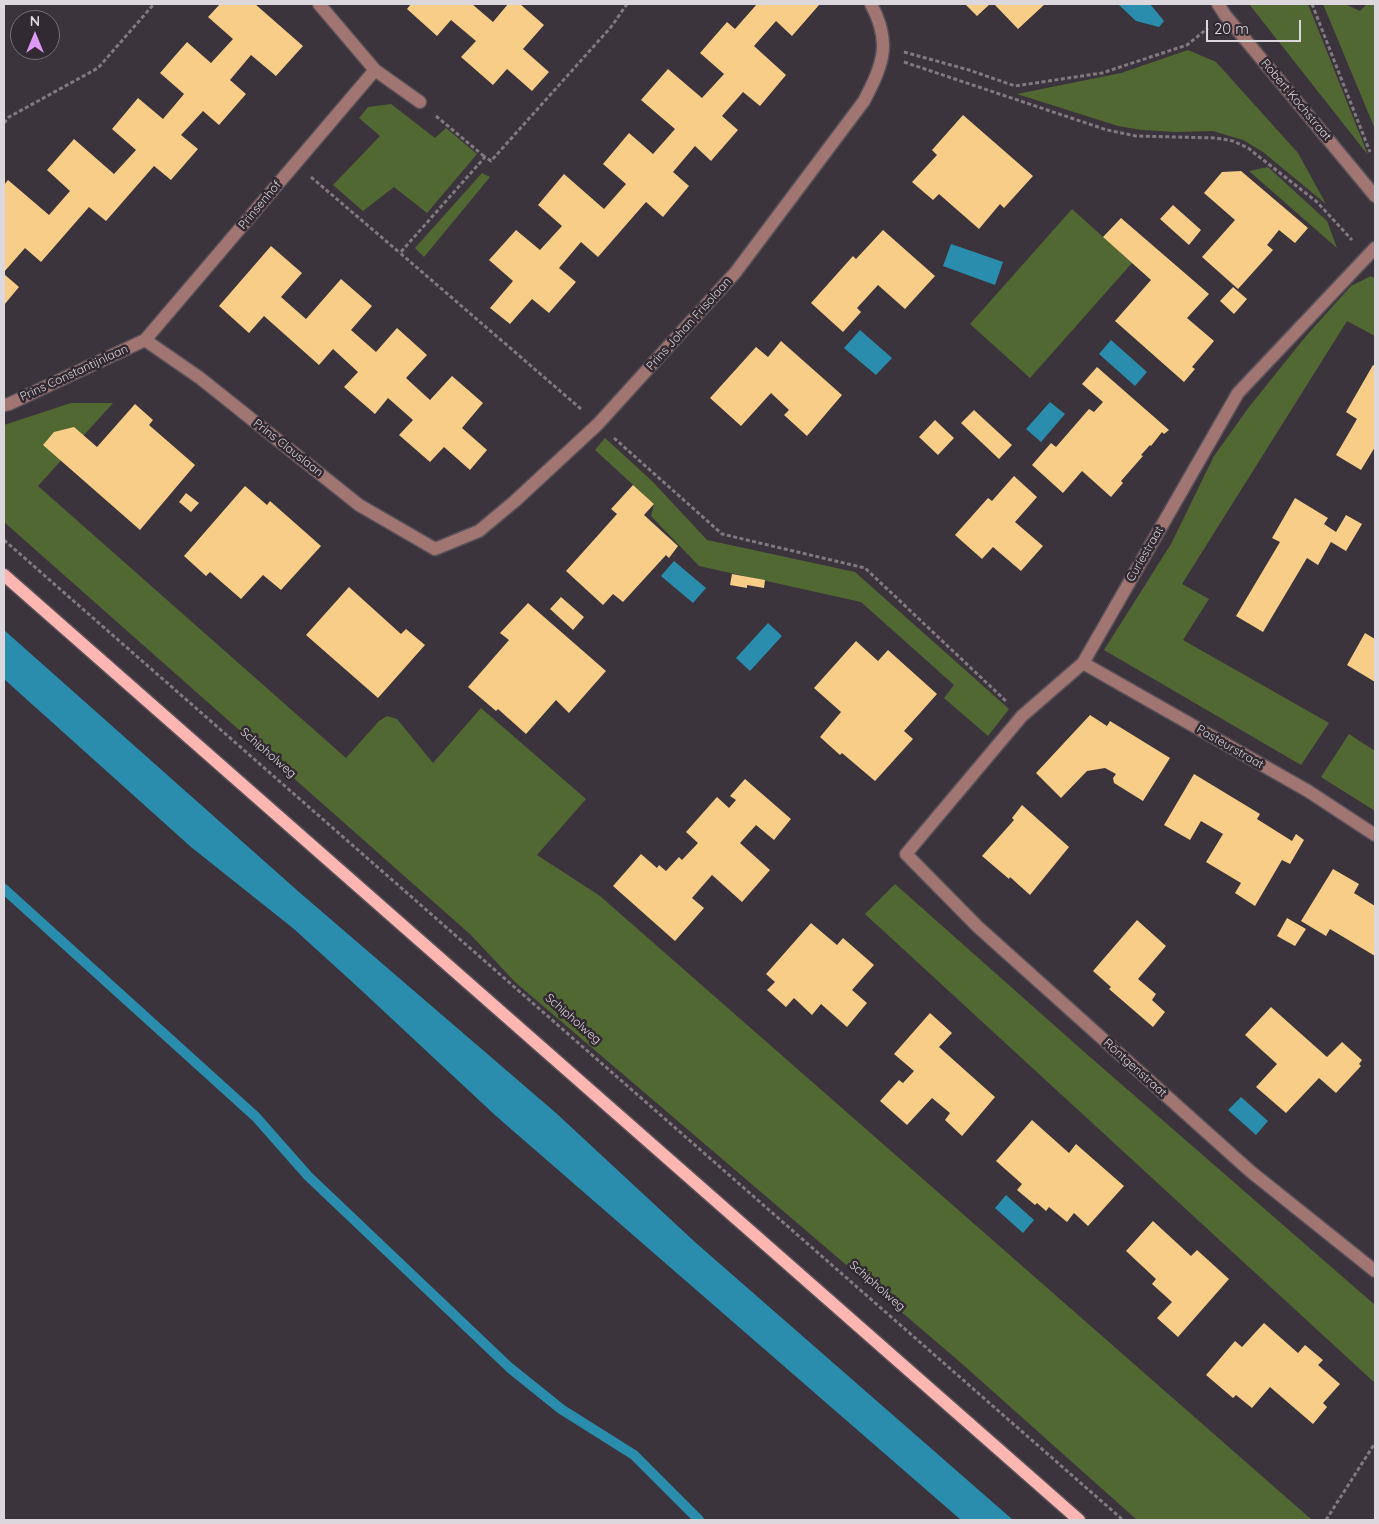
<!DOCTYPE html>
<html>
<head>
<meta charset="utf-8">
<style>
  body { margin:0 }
  #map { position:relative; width:1379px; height:1524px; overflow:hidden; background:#3c343c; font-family:Quicksand,sans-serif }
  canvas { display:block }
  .frame { position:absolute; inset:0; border:5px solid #dcd7dc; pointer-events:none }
  .north { position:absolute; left:10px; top:10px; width:50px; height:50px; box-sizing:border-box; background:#322a32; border:1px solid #766f76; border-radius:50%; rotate:0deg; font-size:14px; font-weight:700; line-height:20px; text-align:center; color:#dcd7dc }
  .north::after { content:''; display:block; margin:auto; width:18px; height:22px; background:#dd99f3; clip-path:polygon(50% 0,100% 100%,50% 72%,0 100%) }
  .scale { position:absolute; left:1206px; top:20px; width:95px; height:22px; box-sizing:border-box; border:2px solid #dcd7dc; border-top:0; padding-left:6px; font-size:15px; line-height:18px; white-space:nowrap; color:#dcd7dc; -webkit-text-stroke:4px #322a32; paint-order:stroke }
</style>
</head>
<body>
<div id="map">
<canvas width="1379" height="1524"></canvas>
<div class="frame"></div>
<div class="north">N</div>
<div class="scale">20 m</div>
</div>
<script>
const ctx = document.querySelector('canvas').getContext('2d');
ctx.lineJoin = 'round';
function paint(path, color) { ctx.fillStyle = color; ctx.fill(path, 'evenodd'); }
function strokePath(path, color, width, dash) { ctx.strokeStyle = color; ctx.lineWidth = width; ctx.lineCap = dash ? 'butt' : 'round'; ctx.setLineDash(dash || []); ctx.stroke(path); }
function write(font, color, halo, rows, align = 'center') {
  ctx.font = font + ' Quicksand,sans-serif'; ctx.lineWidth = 5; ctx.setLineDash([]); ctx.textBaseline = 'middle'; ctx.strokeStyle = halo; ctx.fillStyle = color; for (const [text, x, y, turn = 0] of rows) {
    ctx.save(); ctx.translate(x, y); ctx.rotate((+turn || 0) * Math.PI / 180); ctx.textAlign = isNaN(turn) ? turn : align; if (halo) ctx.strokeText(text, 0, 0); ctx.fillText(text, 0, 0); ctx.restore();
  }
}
const green = new Path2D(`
  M1249,4H1308L1368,155Z
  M1323,4H1345L1360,11L1367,4H1375V129Z
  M1188,50L1216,62L1298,153L1326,204L1263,152L1243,140L1213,131L1176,132L1142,130L1118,126L1017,94L1121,73Z
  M391,104L435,138L446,128L477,154L427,213L394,187L363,211L333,185L380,136L359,118L368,107Z
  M1268,167L1327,221L1337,248L1249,171Z
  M482,173L490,177L424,257L415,248Z
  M1072,209L1132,263L1030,378L970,324Z
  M1371,276L1375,279V336L1347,321L1182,584L1209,599L1183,640L1329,723L1301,765L1104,650L1171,544L1214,456L1249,407L1306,336L1351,286Z
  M71,403H113L38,486L346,758L379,721L387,716L397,719L433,763L481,708L586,799L537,855L600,896L1312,1520H1137L960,1362L515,982L471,935L4,522V425Z
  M605,438L653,482L707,540L855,572L1009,709L988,736L944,698L954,685L861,602L699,566L651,516L654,504L595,450Z
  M1349,734L1375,751V811L1321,777Z
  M895,884L1082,1050L1375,1305V1383L865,914Z`);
const water = new Path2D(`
  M1118,4H1150L1164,21L1159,27L1136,21Z
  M951,244L1003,262L995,285L943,266Z
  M860,330L892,358L876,375L844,348Z
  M1111,340L1147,372L1135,386L1099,354Z
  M1050,402L1065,414L1041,442L1026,429Z
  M674,561L706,588L693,603L661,576Z
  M768,623L782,636L750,671L736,658Z
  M4,630L299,892L556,1113L696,1243L1013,1520H961L496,1116L361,990L294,929L191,847L4,679Z
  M1241,1097L1268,1121L1256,1135L1228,1110Z
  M1006,1195L1034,1220L1023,1233L995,1208Z`);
const stream = new Path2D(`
  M4,889L256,1117L308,1176L510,1368L561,1409L634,1455L699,1520`);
const building = new Path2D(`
  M220,4H255L303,46L276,76L251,55L230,80L246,94L219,125L203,111L181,135L198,149L171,180L154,166L106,221L89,207L41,262L25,248L4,272V232L5,230L4,229V185L8,180L49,215L70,191L47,170L74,139L114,174L136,150L112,129L138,98L163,119L184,94L160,73L187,42L211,63L233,39L208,17Z
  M411,4H472L493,22L508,4H520L544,25L523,49L549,72L532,91L507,69L493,85L461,57L476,41L451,20L437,36L407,9Z
  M757,4H817L819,5L792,36L776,21L754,46L786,75L760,106L743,92L722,116L738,130L711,161L695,146L673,172L689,186L663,217L646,202L598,257L581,242L559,268L576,282L549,313L532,299L510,324L490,308L513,281L489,260L516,230L540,250L562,226L538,205L564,174L604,209L626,184L603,164L629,133L653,154L675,129L641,100L668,69L702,98L724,74L700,53L727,22L735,29Z
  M965,4H990L977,16Z
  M994,4H1045L1018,29Z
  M963,115L1033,176L1004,208L1000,204L979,229L939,194L933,200L912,182L937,155L932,150Z
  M1241,171L1308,228L1295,243L1279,230L1267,245L1273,250L1238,289L1202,257L1235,220L1204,193L1222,172Z
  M1173,205L1201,230L1189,245L1160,219Z
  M1121,218L1209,294L1187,318L1214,341L1192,367L1195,369L1184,382L1115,321L1151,280L1103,237Z
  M883,230L935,276L905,309L878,285L857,308L861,312L843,332L811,303L853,256L856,259Z
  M271,246L302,273L281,297L306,319L341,279L372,306L351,330L376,352L397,328L427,355L406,378L430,400L452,376L483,403L462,428L487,450L470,470L444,447L430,462L399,435L413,420L388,398L375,414L344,387L358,372L333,349L319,365L264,316L249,333L219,306Z
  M4,274L19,287L4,305Z
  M1233,287L1247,299L1234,314L1220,301Z
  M781,341L842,395L807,436L784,415L789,410L771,393L741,426L710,398L756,347L768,357Z
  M1373,365L1375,366V447L1361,470L1336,455L1357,419L1346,412Z
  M1097,367L1169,430L1164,434L1162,432L1151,446L1150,445L1141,455L1143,456L1121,481L1123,483L1111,497L1082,471L1063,493L1032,465L1051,443L1056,447L1089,409L1094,412L1103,402L1082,384Z
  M135,404L153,420L149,425L195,465L140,530L43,445L54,432L74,427L97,447Z
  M974,410L1012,445L999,459L961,423Z
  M935,420L954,438L938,455L919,437Z
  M1014,476L1037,497L1015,522L1043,546L1021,571L993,547L982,559L955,535L988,498L992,501Z
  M633,485L654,504L644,515L678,546L669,558L666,555L623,602L613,594L603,605L566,571L617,514L611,509Z
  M245,486L267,505L270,501L321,546L281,590L263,575L241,599L210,572L206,576L184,556Z
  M186,493L199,503L191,512L179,502Z
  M1295,498L1328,518L1324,524L1336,532L1346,515L1362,524L1346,551L1331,542L1318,565L1307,558L1263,632L1236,616L1280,542L1272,538Z
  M732,574L765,580L764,588L747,585V588L730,585Z
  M349,587L401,634L406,629L425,645L378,698L306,635Z
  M561,597L584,617L573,630L550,609Z
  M528,603L606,671L569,713L556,700L526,734L498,709L496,711L468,687L509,640L500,633Z
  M1365,633L1375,639V682L1347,665Z
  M856,641L878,661L888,650L937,694L904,731L913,739L875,781L842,753L840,755L820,737L841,712L814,688Z
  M1090,715L1107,726L1110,721L1170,758L1143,801L1114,783L1113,778L1116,774L1105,768L1087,771L1061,798L1036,773Z
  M1194,774L1260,814L1257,819L1292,841L1296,834L1304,840L1290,864L1282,860L1255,906L1235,893L1241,883L1206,862L1223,834L1201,821L1190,840L1164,825Z
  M745,779L791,819L774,840L756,825L740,843L770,870L742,902L712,875L692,898L704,908L675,941L613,886L641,854L657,868L659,865L666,871L679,857L682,860L698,843L686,832L717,797L729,808L736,800L730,796Z
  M1022,805L1069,847L1030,895L1010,877L1009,879L982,856L1014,820L1012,818Z
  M1333,869L1359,884L1354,893L1375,906V956L1330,929L1326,936L1301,921Z
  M1287,918L1306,929L1295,946L1277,936Z
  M1137,920L1166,946L1138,979L1156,994L1152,1000L1165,1012L1153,1027L1109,989L1111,987L1093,971Z
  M811,923L837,945L843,938L874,965L852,990L867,1003L847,1027L821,1004L812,1015L794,998L786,1007L767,990L775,982L766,974Z
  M1271,1007L1327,1057L1342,1042L1362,1060L1359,1064L1361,1066L1336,1093L1319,1078L1286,1113L1256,1087L1277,1064L1245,1035Z
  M930,1013L952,1033L939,1047L995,1097L962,1136L945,1120L950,1113L932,1098L907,1125L880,1101L899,1080L903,1083L914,1071L894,1054Z
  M1032,1120L1069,1153L1076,1144L1124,1186L1088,1226L1074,1213L1067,1222L1049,1207L1046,1211L1037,1203L1035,1205L1017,1190L1022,1184L996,1161Z
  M1153,1221L1191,1256L1197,1250L1229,1279L1178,1337L1157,1318L1172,1302L1152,1284L1156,1279L1126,1251Z
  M1264,1323L1298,1353L1305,1345L1323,1360L1318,1365L1340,1384L1323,1403L1327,1407L1313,1424L1270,1387L1252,1408L1236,1395L1233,1398L1206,1375L1235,1341L1242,1347Z`);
const path = new Path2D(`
  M1312,4L1370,152
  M904,52L969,70L1015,86L1102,73L1187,45L1208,28
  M904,62L1107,130L1136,136L1216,138L1233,141L1248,148L1317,202L1352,240
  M436,116L485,157
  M4,123L9,117L98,68L154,4
  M311,177L400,253
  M581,409L400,253L485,157L491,161L611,27L627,4
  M614,438L722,534L865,568L1007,702
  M4,540L1123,1520
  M1326,1520L1375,1443`);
const minor = new Path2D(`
  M319,4L375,70L420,102
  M1218,4L1225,15L1375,196
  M1375,248L1238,393L1083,663L1022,716L906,854L978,927L1250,1171L1375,1271
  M145,340L200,378L359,505L435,549L479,531L515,501L598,424L735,273L864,101C883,64 892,43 871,4
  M4,405L9,404L145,340L375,70
  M1083,663L1308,791L1375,835`);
const major = new Path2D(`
  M4,575L1079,1520`);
const streetNames = [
  ["Robert Kochstraat",1296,100,50],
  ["Prinsenhof",260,205,-50],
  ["Prins Johan Frisolaan",689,324,-48],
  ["Prins Constantijnlaan",74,373,-25],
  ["Prins Clauslaan",288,448,38],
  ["Curiestraat",1145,554,-60],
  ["Pasteurstraat",1230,747,30],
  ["Schipholweg",268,753,41],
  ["Schipholweg",573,1019,41],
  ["Röntgenstraat",1135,1068,42],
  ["Schipholweg",877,1286,41]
];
paint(green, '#526833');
paint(water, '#2a8dad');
strokePath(stream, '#2a8dad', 10);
paint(building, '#f7cd87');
strokePath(minor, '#595159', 15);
strokePath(major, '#595159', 15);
strokePath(path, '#807980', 3, [4, 2.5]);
strokePath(minor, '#a17572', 12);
strokePath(major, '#feb6b2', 12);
write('12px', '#dcd7dc', '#322a32', streetNames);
</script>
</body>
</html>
